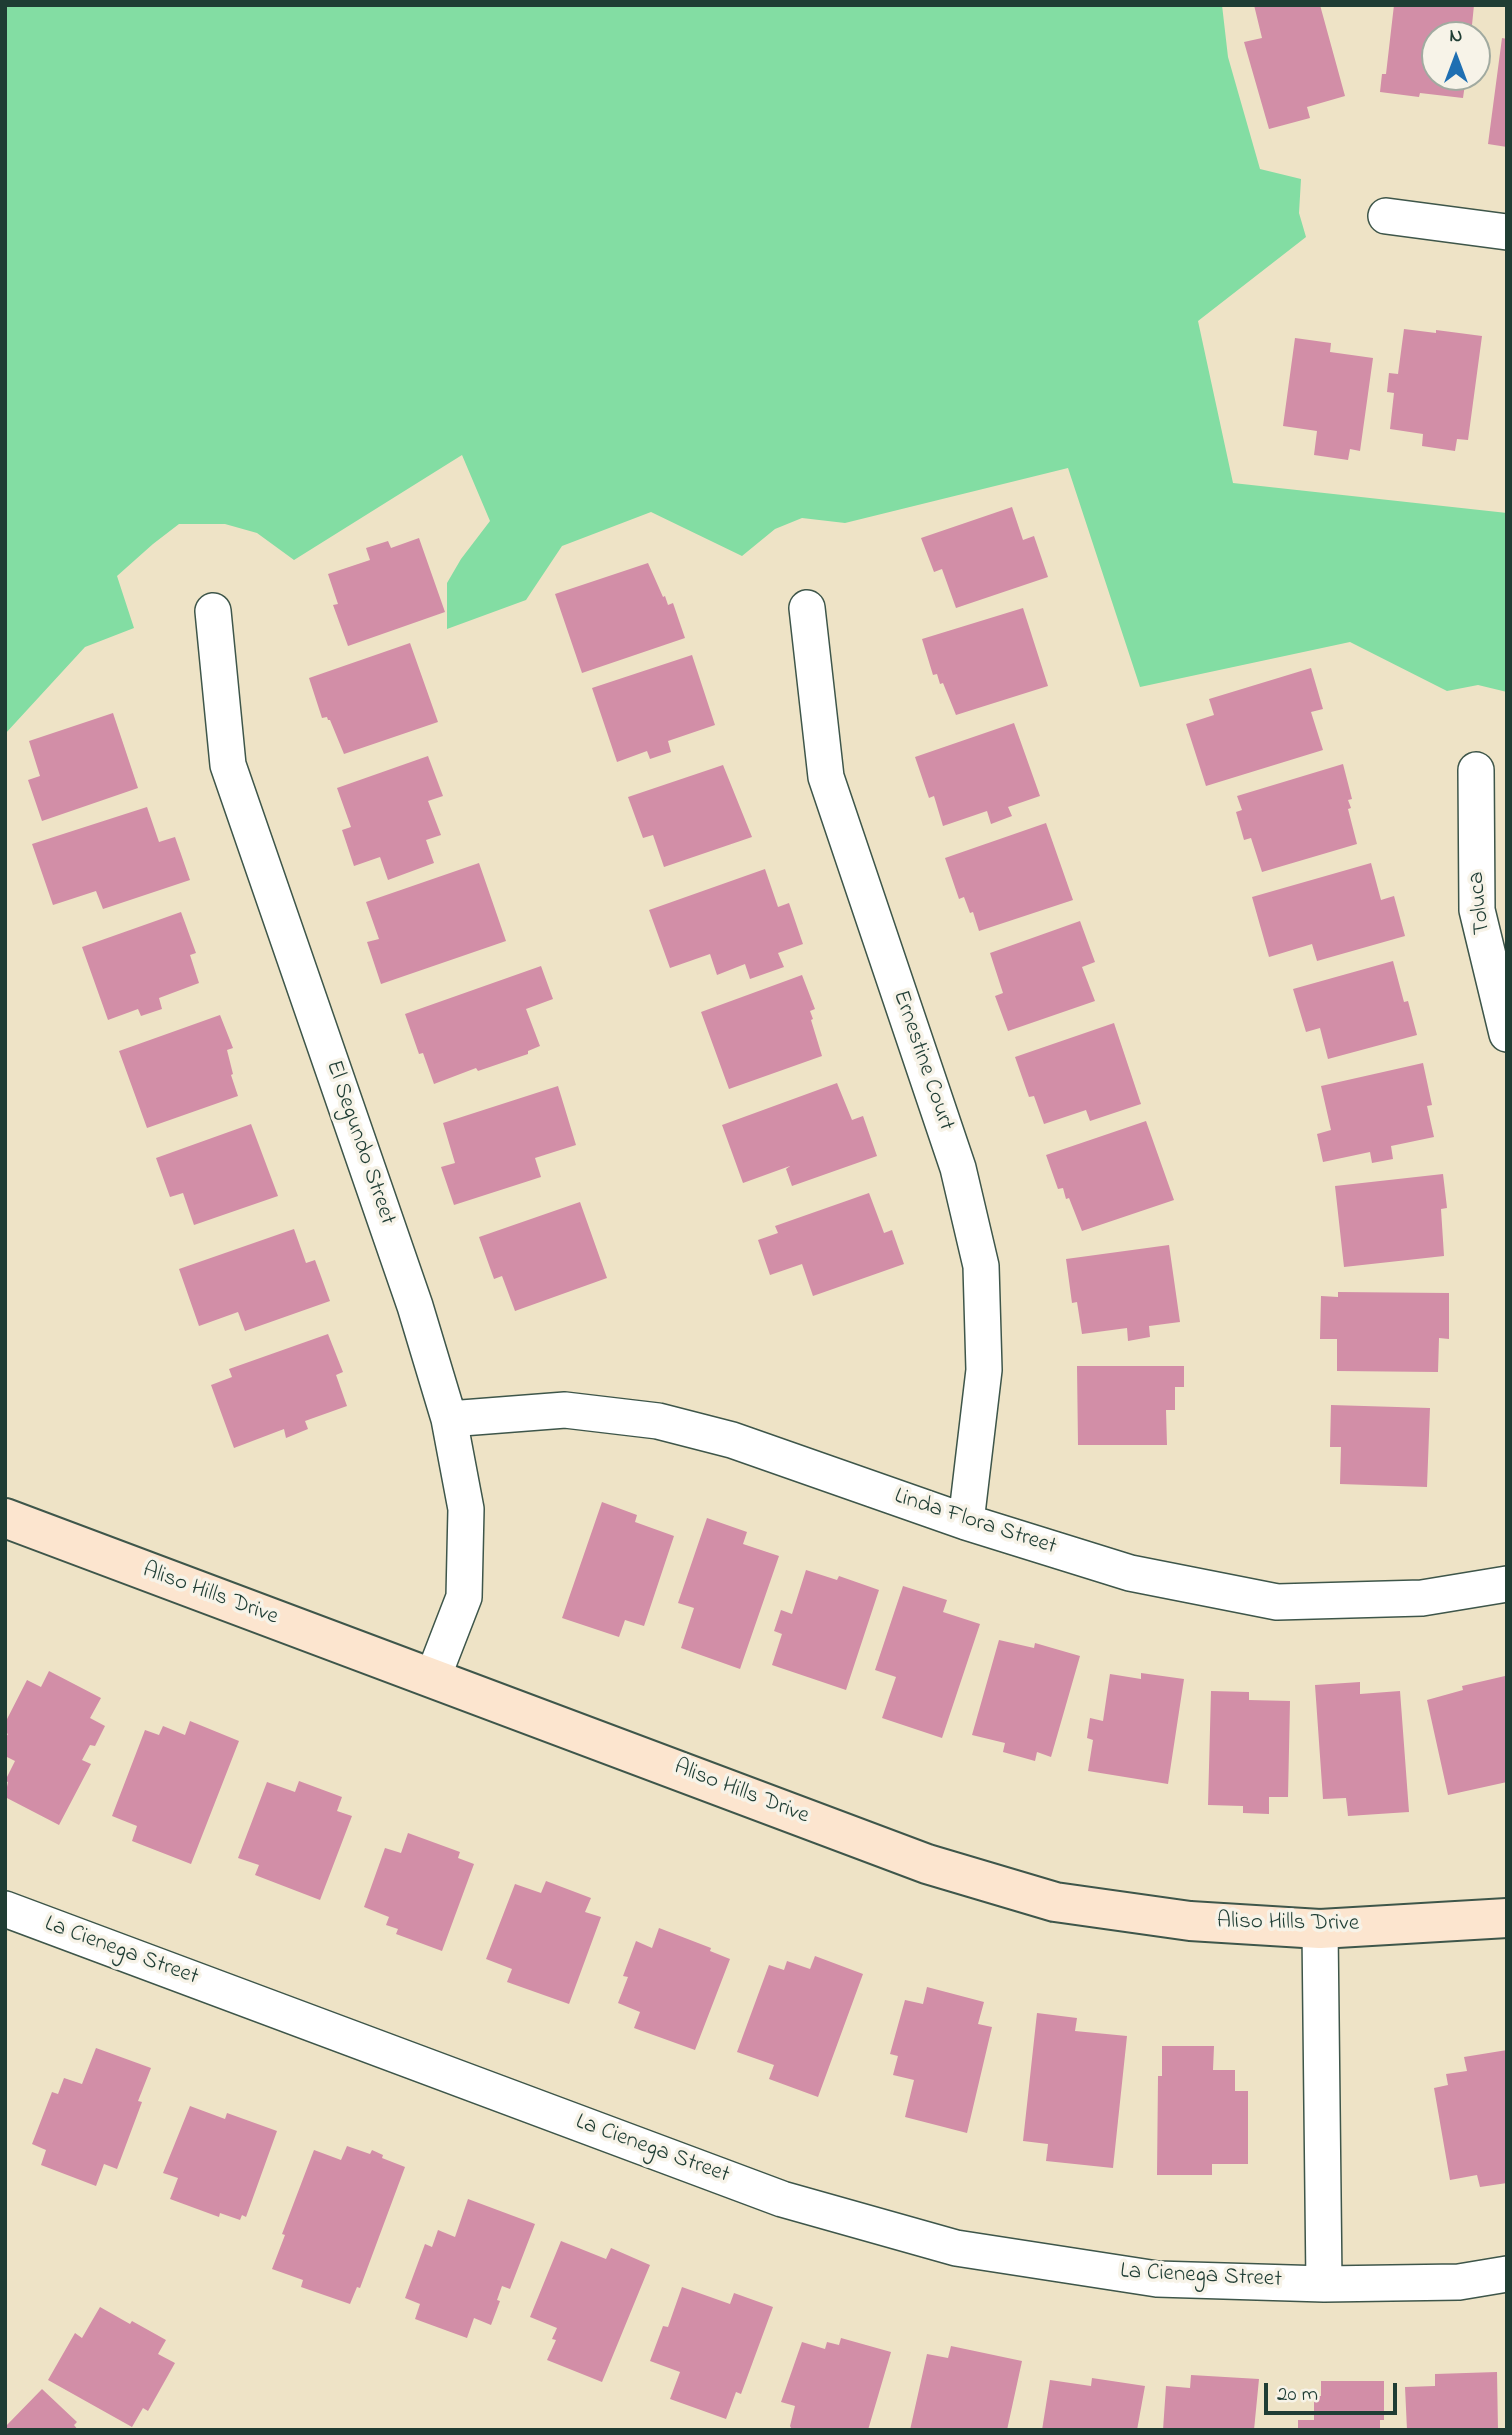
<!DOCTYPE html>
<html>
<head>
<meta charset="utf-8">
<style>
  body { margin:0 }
  #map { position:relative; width:1512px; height:2435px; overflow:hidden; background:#eee3c6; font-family:"Indie Flower",sans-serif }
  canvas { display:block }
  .frame { position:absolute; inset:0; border:7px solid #1f3d34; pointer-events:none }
  .north { position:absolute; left:1421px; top:21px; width:70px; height:70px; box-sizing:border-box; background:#f7f3e8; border:2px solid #a1aaa0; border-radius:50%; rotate:0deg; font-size:19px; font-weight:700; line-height:28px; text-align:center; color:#1f3d34 }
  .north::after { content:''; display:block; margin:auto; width:24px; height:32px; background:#1f6fb2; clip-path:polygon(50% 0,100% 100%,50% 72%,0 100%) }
  .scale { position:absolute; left:1264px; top:2383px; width:133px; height:32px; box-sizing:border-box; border:4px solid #1f3d34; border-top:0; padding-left:9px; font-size:21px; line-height:24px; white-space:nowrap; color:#1f3d34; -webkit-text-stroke:5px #f7f3e8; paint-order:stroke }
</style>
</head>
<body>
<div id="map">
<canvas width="1512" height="2435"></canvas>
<div class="frame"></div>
<div class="north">N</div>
<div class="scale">20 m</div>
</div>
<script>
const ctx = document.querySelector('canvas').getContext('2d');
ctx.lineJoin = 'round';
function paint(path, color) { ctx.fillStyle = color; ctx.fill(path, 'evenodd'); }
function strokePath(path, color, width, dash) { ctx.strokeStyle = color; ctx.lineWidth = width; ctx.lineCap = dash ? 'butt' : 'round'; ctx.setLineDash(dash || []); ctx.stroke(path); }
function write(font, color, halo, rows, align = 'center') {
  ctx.font = font + ' "Indie Flower",sans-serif'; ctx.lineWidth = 7; ctx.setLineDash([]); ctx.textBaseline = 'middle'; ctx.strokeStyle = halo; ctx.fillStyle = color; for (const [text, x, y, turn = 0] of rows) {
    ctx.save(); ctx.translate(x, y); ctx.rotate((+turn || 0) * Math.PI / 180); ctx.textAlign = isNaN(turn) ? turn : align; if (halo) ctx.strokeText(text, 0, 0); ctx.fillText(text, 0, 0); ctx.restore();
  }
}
const green = new Path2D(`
  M5,5H1222L1228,57L1260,169L1301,179L1299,213L1306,237L1198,321L1233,483L1507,513V692L1478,685L1447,691L1350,642L1140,687L1068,468L845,523L802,518L775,529L742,556L651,512L562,546L526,600L447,629V583L461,559L490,521L462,455L294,560L257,533L225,524H179L153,544L117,576L134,628L85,647L5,734Z`);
const building = new Path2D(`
  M1254,5H1320L1345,96L1307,107L1310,118L1269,129L1244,42L1262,38Z
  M1394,5H1474L1471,35H1435V77H1466L1463,98L1420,93L1419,97L1380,92L1382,74H1386Z
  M1502,38L1507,39V147L1488,144Z
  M1404,329L1436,333V330L1482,336L1468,440L1457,439L1455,451L1422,446L1423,434L1390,429L1394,393L1387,392L1389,373L1398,374Z
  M1295,338L1331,343L1330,352L1373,358L1360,451L1350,449L1348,460L1314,455L1317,431L1283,426Z
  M1012,507L1023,540L1034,536L1048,577L956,608L942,569L934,572L921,538Z
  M419,538L445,612L348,646L333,605L338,604L328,574L370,560L366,548L388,541L391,548Z
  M648,563L663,597L665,596L668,605L673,603L685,638L582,673L555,594Z
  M1023,608L1048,686L956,715L943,683L940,684L937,674L933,675L922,639Z
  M410,643L438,722L344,754L330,720H328L327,717L322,718L309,678Z
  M692,655L715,725L668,741L671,752L650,759L647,751L617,762L592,688Z
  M1311,668L1323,709L1311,712L1323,750L1206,786L1186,724L1214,715L1209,699Z
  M113,713L138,788L42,821L28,780L40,776L29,741Z
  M1014,723L1040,796L1008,807L1012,816L991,824L987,811L943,826L934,796L929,798L915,757Z
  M428,756L443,796L428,801L441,835L426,840L434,863L388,880L380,857L354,866L342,830L351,827L337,788Z
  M1343,764L1352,799L1348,800L1351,808L1348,809L1357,844L1262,872L1251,838L1244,840L1236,812L1242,810L1237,796Z
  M723,765L752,837L664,867L653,835L643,838L628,797Z
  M147,807L159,842L175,837L190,880L103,909L96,891L53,905L32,844Z
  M1046,823L1073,900L979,931L973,912L970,913L964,897L959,899L945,858Z
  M479,863L506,941L381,984L367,942L379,939L366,902Z
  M1371,863L1381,900L1394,896L1405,936L1317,961L1312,944L1269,957L1252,897Z
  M765,869L778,907L789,903L803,944L778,953L784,967L750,979L745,964L717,975L710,954L670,968L649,910Z
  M181,912L196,953L190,955L199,983L159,998L162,1009L141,1016L138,1009L108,1020L82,947Z
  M1080,921L1095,962L1082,967L1095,1001L1008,1031L995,996L1003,993L990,953Z
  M1393,961L1404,1002L1408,1001L1417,1035L1328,1059L1320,1028L1306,1032L1293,989Z
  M541,966L553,999L526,1009L540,1046L528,1051V1054L478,1071L476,1068L434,1084L423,1053L419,1054L405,1014Z
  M802,975L815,1009L810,1011L813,1019L811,1020L822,1056L729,1089L701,1012Z
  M220,1015L233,1048L227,1050L233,1074L231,1075L238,1096L147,1128L119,1051Z
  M1114,1023L1141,1104L1090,1121L1086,1110L1044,1124L1034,1096L1029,1097L1015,1057Z
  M1423,1063L1432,1105L1427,1106L1434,1137L1391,1146L1393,1159L1372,1163L1370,1152L1323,1162L1317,1134L1331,1130L1321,1086Z
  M837,1083L852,1120L863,1116L877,1156L792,1186L786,1169L790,1166L743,1183L722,1125Z
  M558,1086L576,1145L535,1158L541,1177L454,1205L441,1167L455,1163L443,1123Z
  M1146,1121L1174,1200L1082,1231L1069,1198L1066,1199L1063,1188L1058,1189L1046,1155Z
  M251,1124L278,1196L194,1225L183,1193L170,1197L156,1158Z
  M1443,1174L1447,1208L1441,1209L1444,1256L1344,1267L1335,1186Z
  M869,1193L884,1233L892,1230L904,1264L813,1296L802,1264L770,1275L758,1240L778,1233L775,1226Z
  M580,1202L607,1278L515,1311L502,1276L494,1279L479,1237Z
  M294,1229L306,1263L315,1260L330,1301L245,1331L238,1312L199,1326L179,1269Z
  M1169,1245L1180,1322L1149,1326L1150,1337L1128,1341L1127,1328L1082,1334L1077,1302L1072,1303L1066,1259Z
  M1338,1292L1449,1293V1339L1439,1338L1438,1372L1337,1371V1339H1320L1321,1296L1338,1297Z
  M328,1334L343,1372L336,1375L347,1406L305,1421L308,1429L286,1438L284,1429L234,1448L211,1385L232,1377L229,1369Z
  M1077,1366H1184V1387H1175V1410H1166L1167,1445H1078Z
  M1331,1405L1430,1408L1427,1487L1340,1484L1341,1447H1330Z
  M602,1502L637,1515L635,1522L674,1536L644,1626L625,1620L619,1637L562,1618Z
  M707,1518L747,1532L743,1544L779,1556L740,1669L681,1648L694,1608L678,1603Z
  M806,1570L837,1580L839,1576L879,1590L846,1690L772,1665L782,1634L774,1631L781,1610L792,1614Z
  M903,1586L947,1600L943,1612L980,1624L942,1738L882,1718L896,1677L875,1670Z
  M999,1640L1034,1648L1035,1643L1080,1656L1051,1757L1037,1752L1035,1761L1003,1752L1005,1743L972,1735Z
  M49,1671L101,1698L90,1718L105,1726L95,1746L90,1745L82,1760L91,1764L59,1825L5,1797L8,1782L5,1781L15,1761L5,1756V1739L8,1734L5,1732V1723L27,1680L41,1687Z
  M1141,1673L1184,1679L1168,1784L1088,1771L1093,1740L1087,1738L1090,1718L1103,1721L1110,1674L1141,1679Z
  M1505,1676L1507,1782L1448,1795L1427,1700L1463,1690L1462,1686Z
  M1360,1682V1694L1400,1691L1409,1812L1348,1816L1346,1798L1323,1799L1315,1685Z
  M1211,1691L1249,1692V1700L1290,1701L1288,1797H1269V1814L1243,1813V1806L1208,1805Z
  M190,1721L239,1741L191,1864L132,1841L137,1826L112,1816L145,1730L159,1735L163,1726L185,1735Z
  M299,1781L342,1797L337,1811L352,1816L320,1900L255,1875L259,1865L238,1858L267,1782L295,1792Z
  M408,1833L460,1852L458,1858L474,1864L442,1951L396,1934L398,1929L386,1925L389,1917L364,1907L385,1848L401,1853Z
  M546,1881L591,1898L585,1912L601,1917L569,2004L507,1982L512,1969L486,1959L515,1884L541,1893Z
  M659,1928L711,1948L710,1951L730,1959L695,2050L634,2028L640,2012L618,2003L628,1977L623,1976L636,1941L652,1948Z
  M815,1956L863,1974L818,2097L769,2079L774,2065L737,2052L769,1965L784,1970L787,1961L810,1969Z
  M927,1987L984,2002L978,2024L992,2027L967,2133L905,2117L914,2080L893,2075L898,2056L890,2054L905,2000L923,2004Z
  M1037,2013L1077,2018L1075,2031L1127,2036L1113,2168L1046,2161L1048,2144L1023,2141Z
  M1162,2046H1214L1213,2070H1235V2091H1248V2164H1212V2175H1157L1158,2076H1162Z
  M96,2048L151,2068L138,2101L142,2102L117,2169L104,2164L96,2186L41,2165L46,2150L32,2144L52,2092L58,2094L64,2078L82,2084Z
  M1507,2050V2183L1480,2187L1477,2175L1450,2180L1434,2088L1448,2085L1446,2074L1467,2071L1464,2057Z
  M190,2106L225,2119L227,2113L277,2131L246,2217L242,2215L240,2220L220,2213L219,2217L170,2199L178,2178L163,2173Z
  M347,2146L370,2154L372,2150L383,2155L382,2158L405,2167L360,2288L357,2287L350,2304L301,2287L303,2280L272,2269L285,2235L282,2234L314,2150L341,2160Z
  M468,2199L535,2224L510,2289L502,2286L497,2300L500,2301L491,2325L474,2318L467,2338L415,2319L420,2304L405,2298L425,2244L432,2247L438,2230L455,2237Z
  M561,2241L606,2259L611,2248L650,2265L602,2382L547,2360L556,2340L552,2339L557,2328L530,2317Z
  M682,2287L730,2304L734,2293L773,2307L741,2394L736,2392L726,2419L670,2399L680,2372L650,2361L663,2326L668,2327Z
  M100,2307L130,2324L132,2321L166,2340L158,2354L175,2363L148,2411L143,2408L132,2427L48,2380L75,2333L82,2338Z
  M841,2338L891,2352L868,2430H792L790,2426L795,2406L781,2402L802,2342L825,2349L827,2342L839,2345Z
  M951,2346L1022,2361L1007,2430H910L927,2354L948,2358Z
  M1497,2372L1498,2430H1407L1405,2387L1435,2386V2374Z
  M1191,2375L1259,2379L1254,2430H1163L1166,2386L1190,2388Z
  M1092,2378L1145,2386L1137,2430H1042L1050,2380L1091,2386Z
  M1321,2381H1384V2420H1380V2430H1298V2420H1314V2396H1321Z
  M42,2389L77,2422L74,2425L78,2430H5V2427Z`);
const street = new Path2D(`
  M1386,216L1507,232
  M807,608L826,777L958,1168L981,1266L984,1370L966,1522
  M213,611L228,765L415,1306L449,1419L466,1509L464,1597L433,1677
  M1476,770L1477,910L1507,1034
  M449,1419L565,1410L658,1421L732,1440L966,1522L1130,1573L1277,1602L1422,1598L1507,1584
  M5,1909L782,2199L956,2248L1157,2279L1324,2284L1459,2282L1507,2274
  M1320,1929L1324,2284`);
const secondary = new Path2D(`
  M5,1518L927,1864L1055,1902L1190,1921L1320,1929L1507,1918`);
const streetNames = [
  ["Toluca",1481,903,-96],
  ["Ernestine Court",922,1061,71],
  ["El Segundo Street",359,1143,71],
  ["Linda Flora Street",975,1523,18],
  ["Aliso Hills Drive",210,1595,20],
  ["Aliso Hills Drive",741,1793,21],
  ["Aliso Hills Drive",1288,1924,1],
  ["La Cienega Street",121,1952,20],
  ["La Cienega Street",652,2150,20],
  ["La Cienega Street",1201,2277,3]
];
paint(green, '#83dda3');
paint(building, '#d28ea7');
strokePath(street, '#3e564a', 38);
strokePath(secondary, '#3e564a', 42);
strokePath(street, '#fff', 35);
strokePath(secondary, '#fce5cf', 38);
write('23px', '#1f3d34', '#f7f3e8', streetNames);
</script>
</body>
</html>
